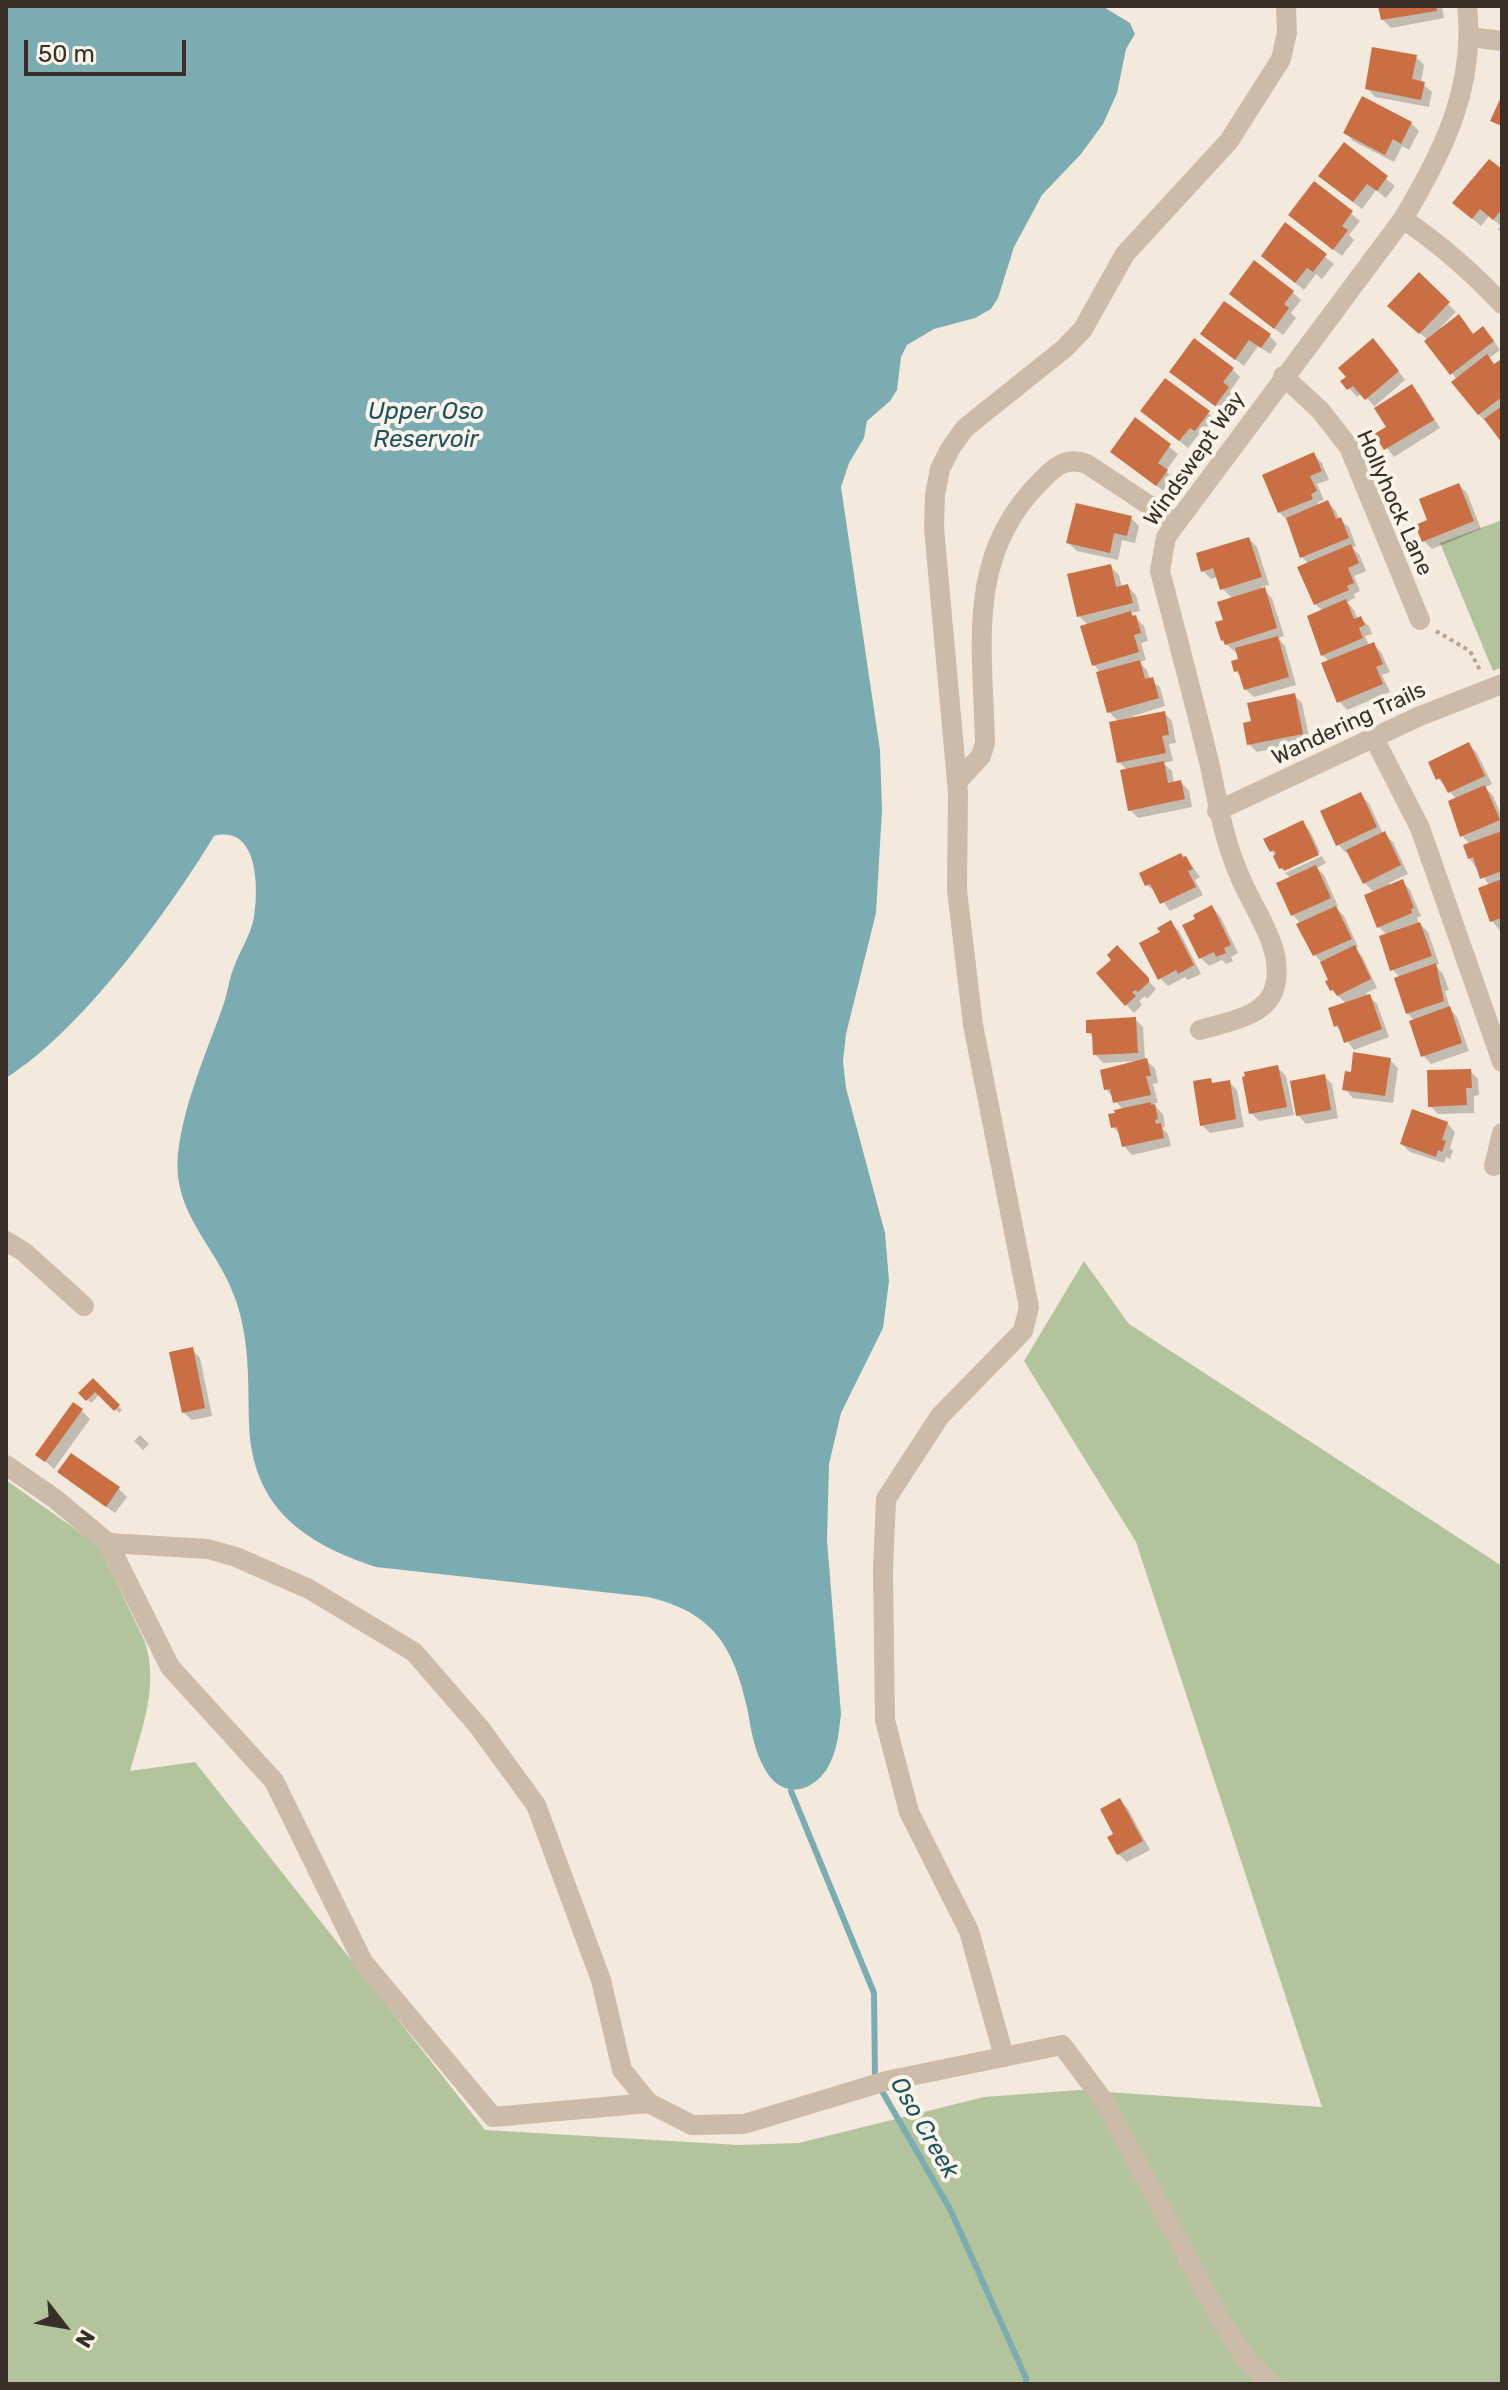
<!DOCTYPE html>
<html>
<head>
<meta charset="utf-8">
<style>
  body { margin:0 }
  #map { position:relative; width:1508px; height:2390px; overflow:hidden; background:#f3eadd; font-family:Rubik,sans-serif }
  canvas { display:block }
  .frame { position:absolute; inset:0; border:8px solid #392f29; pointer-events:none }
  .north { position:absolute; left:24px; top:2286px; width:80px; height:80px; -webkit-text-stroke:6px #fbf4ea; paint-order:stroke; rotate:121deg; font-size:22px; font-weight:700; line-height:32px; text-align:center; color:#392f29 }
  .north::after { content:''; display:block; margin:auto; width:28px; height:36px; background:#392f29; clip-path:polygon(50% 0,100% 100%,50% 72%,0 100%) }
  .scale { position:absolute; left:24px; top:40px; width:162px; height:36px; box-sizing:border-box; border:4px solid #392f29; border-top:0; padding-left:10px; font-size:24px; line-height:28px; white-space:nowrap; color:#392f29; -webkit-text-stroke:6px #fbf4ea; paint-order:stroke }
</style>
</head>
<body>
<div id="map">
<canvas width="1508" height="2390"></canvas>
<div class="frame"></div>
<div class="north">N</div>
<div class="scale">50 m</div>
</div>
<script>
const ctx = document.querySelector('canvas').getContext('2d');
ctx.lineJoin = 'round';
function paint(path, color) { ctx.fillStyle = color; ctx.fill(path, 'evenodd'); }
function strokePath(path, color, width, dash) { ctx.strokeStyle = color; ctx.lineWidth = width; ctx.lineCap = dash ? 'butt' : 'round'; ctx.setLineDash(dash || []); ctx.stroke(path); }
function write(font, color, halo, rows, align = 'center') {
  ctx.font = font + ' Rubik,sans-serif'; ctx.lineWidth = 8; ctx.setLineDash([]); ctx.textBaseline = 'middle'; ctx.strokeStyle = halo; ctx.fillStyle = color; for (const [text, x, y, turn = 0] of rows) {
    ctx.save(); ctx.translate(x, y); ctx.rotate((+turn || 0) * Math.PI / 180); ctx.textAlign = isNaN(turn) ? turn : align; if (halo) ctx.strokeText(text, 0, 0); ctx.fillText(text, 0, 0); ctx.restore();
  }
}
const green = new Path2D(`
  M1502,520V667L1493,671L1440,543Z
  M1084,1261L1129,1324L1502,1566V2384H6V1480L99,1546L145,1642C159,1686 142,1728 130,1771L195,1762L485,2130L739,2145L799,2143L984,2097L1079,2090L1322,2107L1136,1542L1024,1361Z`);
const water = new Path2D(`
  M6,6H1102L1130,23L1135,34L1126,49L1117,93L1103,124L1081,154L1042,195L1014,247L998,298L991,309L975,318L934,329L907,345L901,357L897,390L890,401L867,421L864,438L849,463L841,487L880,750L882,810L876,913L846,1034L843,1061L846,1088L885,1233L889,1281L883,1328L841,1413L829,1464L827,1540L841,1714C839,1730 838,1746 831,1761C818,1791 784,1802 766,1771C754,1752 751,1729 747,1707C733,1645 712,1612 648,1597L376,1567C303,1543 252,1507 249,1424C248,1382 250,1339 235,1298C217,1246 172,1214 178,1154C184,1101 207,1052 224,1003C228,991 229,979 234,967C240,950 251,935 254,917C259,888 258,824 214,836C168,912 81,1031 6,1078Z`);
const shadow = new Path2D(`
  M1380,6H1442L1444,18L1391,28L1382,19Z
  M1416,57L1424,65L1421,83L1432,92L1429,107L1375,97L1367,88Z
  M1411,123L1419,131L1409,150L1402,146L1394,162L1353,141L1345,132Z
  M1344,145L1395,186L1386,198L1376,190L1362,209L1329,184Z
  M1502,172V234L1498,229L1501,226L1489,216L1481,226L1463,211Z
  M1315,184L1360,221L1349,235L1354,240L1342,256L1299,223Z
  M1285,225L1334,264L1322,279L1316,274L1304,290L1272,264Z
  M1419,275L1456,312L1440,328L1442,330L1459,317L1474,335L1491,337L1500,350L1488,359L1495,366L1502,365V439L1472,407L1457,380L1428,340L1398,314Z
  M1292,292L1301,300L1291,313L1296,318L1283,335L1239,302Z
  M1202,334L1269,335L1277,344L1270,354L1258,346L1244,366Z
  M1381,348L1405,380L1375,406L1377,408L1411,387L1420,395L1440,428L1394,457L1377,435L1388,427L1376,408L1362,393L1357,397L1343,382Z
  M1232,369L1240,377L1230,391L1236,397L1224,413L1180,380Z
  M1142,411L1208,413L1216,421L1204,438L1199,434L1188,448Z
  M1136,420L1178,454L1166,471L1174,480L1165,492L1121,459Z
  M1314,455L1322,463L1329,480L1317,484L1324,500L1318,502L1319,506L1328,503L1336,511L1339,520L1349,527L1356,546L1352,548L1359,554L1366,571L1354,576L1360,591L1354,594L1355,598L1347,602L1354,610L1358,619L1360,618L1369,626L1372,634L1365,636L1369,646L1373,644L1381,652L1390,672L1382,675L1390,692L1347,710L1339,701L1330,662L1322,655L1323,611L1315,604L1309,564L1302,557L1287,520L1279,512Z
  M1459,485L1467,493L1481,529L1432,549L1424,541L1430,522Z
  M1131,518L1139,526L1135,543L1122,540L1118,560L1077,551L1068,543Z
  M1249,539L1257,547L1269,585L1261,587L1272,598L1284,636L1278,638L1285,646L1296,685L1254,697L1245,689L1242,677L1236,671L1240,660L1238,651L1235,652L1222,640L1233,599L1222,588L1218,577L1211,579L1203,571Z
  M1110,566L1119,575L1122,588L1128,587L1136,595L1140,611L1131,613L1144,626L1148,641L1141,643L1146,660L1139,662L1147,670L1150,680L1160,687L1165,706L1133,716L1134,719L1164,713L1172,721L1176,743L1169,744L1173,761L1163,763L1172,771L1174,784L1181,782L1189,791L1192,807L1138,818L1130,810L1127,770L1119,762V722L1109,712L1101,673L1094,665L1088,625L1079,616Z
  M1294,695L1302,703L1310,742L1257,752L1249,744L1254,723Z
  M1469,745L1477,753L1492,784L1485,787L1493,796L1502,817V933L1492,921L1490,886L1469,858L1470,844L1462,836L1457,800L1438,778Z
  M1360,795L1369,803L1383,834L1393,842L1408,874L1389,883L1390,886L1402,881L1410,890L1421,916L1417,917L1418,922L1428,932L1439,964L1435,965L1443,974L1449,990L1445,991L1450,1009L1457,1017L1469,1051L1431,1064L1423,1055L1415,1021L1407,1013L1400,978L1392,969L1387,935L1378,926L1374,893L1365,883L1349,851L1346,853L1338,844Z
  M1302,822L1310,831L1320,852L1282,870L1272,851Z
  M1322,856L1326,863L1317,868L1324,875L1338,906L1336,908L1344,916L1358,947L1355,949L1362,956L1377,988L1366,993L1377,1004L1389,1037L1354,1050L1336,1026L1347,1004L1331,990V980L1322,963L1315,955L1299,925L1301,924L1293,915L1291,878L1285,873Z
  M1186,858L1200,877L1195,880L1203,895L1170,911L1157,893L1147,885L1142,874Z
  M1212,907L1220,916L1238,953L1231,957L1233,961L1226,964L1222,960L1209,966L1201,958L1185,926Z
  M1171,923L1179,931L1201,974L1188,980L1185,977L1168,986L1160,978L1163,933Z
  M1117,948L1156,989L1147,999L1145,996L1139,1001L1142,1005L1134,1013L1098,974L1114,960Z
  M1135,1019L1143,1027L1145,1060L1155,1068L1158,1083L1153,1084L1158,1103L1153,1104L1163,1114L1165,1127L1162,1128L1168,1134L1171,1146L1132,1155L1124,1146L1121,1136L1113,1127L1123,1110L1106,1089L1136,1061L1103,1063L1095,1054L1094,1038L1088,1032Z
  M1390,1060L1398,1068L1393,1103L1353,1098L1345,1089Z
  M1278,1068L1286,1076L1294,1115L1259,1121L1251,1113Z
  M1470,1071L1478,1079L1479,1095L1474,1096V1113L1438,1114L1430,1106Z
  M1324,1076L1332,1084L1338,1118L1306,1124L1298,1115Z
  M1210,1081L1214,1085L1229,1082L1237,1090L1244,1127L1210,1133L1202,1125Z
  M1447,1123L1455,1132L1450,1148L1453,1151L1450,1159L1446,1157L1444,1163L1410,1152L1402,1144Z
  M192,1349L200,1358L212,1416L192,1420L183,1412Z
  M93,1381L122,1410L119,1413L100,1394L91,1403L81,1393Z
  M82,1411L90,1419L54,1469L37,1454Z
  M140,1435L149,1444L143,1450L134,1441Z
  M68,1480L119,1489L127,1497L115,1513Z
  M1120,1801L1128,1809L1150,1850L1127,1862L1118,1854Z`);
const stream = new Path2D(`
  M791,1791L874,1993L875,2079L950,2209L1026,2378V2384`);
const building = new Path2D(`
  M1378,6H1436L1437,11L1381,20Z
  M1372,47L1417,55L1412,79L1425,82L1421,100L1365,89Z
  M1502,95V126L1490,121Z
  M1362,96L1412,122L1401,144L1393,139L1385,155L1343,133Z
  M1344,142L1388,176L1377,191L1367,184L1353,202L1318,176Z
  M1489,159L1502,169V209L1493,220L1480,209L1472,219L1452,203Z
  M1314,181L1353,211L1342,226L1348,230L1333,250L1288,215Z
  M1285,222L1327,254L1313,272L1307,268L1295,283L1261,256Z
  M1254,260L1294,291L1284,304L1289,308L1274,329L1229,294Z
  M1419,272L1450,302L1419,334L1387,306Z
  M1224,301L1271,334L1261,348L1249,340L1235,360L1200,334Z
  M1459,314L1473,334L1483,326L1494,341L1450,375L1424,341Z
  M1194,338L1234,368L1223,382L1229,387L1215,406L1169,372Z
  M1373,338L1399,371L1365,400L1353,386L1347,390L1340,381L1346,377L1338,368Z
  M1487,354L1494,364L1500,360L1502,363V397L1478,415L1451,382Z
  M1165,378L1210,411L1195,431L1190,428L1179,441L1140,411Z
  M1412,384L1434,420L1384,450L1374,434L1386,427L1374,408Z
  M1502,406V443L1484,419Z
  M1135,417L1171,444L1158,463L1168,470L1156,486L1110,452Z
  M1314,452L1322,471L1310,476L1317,491L1311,494L1313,499L1278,513L1262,475Z
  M1459,483L1474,521L1422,542L1415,525L1427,520L1419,499Z
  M1328,500L1336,519L1341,517L1349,538L1300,558L1286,518Z
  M1076,503L1132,516L1127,536L1114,533L1110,553L1066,543Z
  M1249,537L1262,577L1220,590L1213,568L1201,572L1196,553Z
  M1351,544L1359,563L1348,568L1354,583L1347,586L1349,590L1314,605L1297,567Z
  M1111,564L1116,587L1128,584L1133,603L1077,617L1067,574Z
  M1265,587L1277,628L1225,645L1223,640L1221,641L1215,622L1223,620L1217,602Z
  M1346,599L1354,619L1361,616L1365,625L1359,628L1363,638L1321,656L1307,616Z
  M1131,611L1132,616L1136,615L1141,633L1134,635L1139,652L1092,666L1080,626Z
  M1278,636L1289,677L1244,690L1238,671L1234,672L1231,661L1238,659L1235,648Z
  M1374,642L1383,664L1376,667L1383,684L1337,703L1321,663Z
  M1140,660L1145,679L1153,677L1159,698L1107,713L1096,672Z
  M1295,693L1303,734L1247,745L1243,723L1251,721L1247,703Z
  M1165,711L1169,735L1162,736L1166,753L1117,763L1109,722Z
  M1469,742L1485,776L1448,793L1440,778L1436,780L1428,762Z
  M1164,761L1168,783L1181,780L1185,799L1128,811L1120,770Z
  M1485,785L1500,820L1460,837L1448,801Z
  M1361,792L1377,827L1336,846L1320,811Z
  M1303,820L1319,855L1284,871L1283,868L1279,869L1273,856L1276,854L1274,850L1270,852L1263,839Z
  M1385,831L1401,865L1363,884L1346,850Z
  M1502,831V871L1480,879L1473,857L1468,859L1463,845Z
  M1181,853L1183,857L1186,856L1193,869L1188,871L1196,887L1160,904L1150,884L1145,886L1139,873Z
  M1316,865L1331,898L1291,916L1276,883Z
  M1403,879L1414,908L1411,909L1412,913L1377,928L1364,895Z
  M1502,879V918L1490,922L1478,888Z
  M1212,905L1231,945L1224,948L1226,953L1216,957L1214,952L1199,959L1182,925L1195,919L1193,915Z
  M1336,906L1352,939L1313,956L1296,924Z
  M1171,920L1194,965L1178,974L1176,970L1158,980L1139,943L1160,932L1157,928Z
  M1420,922L1432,956L1390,971L1379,936Z
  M1117,945L1149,978V982L1138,992L1136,990L1132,992L1136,996L1125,1006L1096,973L1111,960L1107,955Z
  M1355,945L1371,979L1337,996L1333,989L1330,991L1325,981L1328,980L1320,962Z
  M1436,963L1444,1001L1406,1014L1394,978Z
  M1370,994L1382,1029L1344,1043L1338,1025L1334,1027L1328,1008Z
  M1450,1006L1462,1043L1421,1057L1409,1021Z
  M1136,1017L1138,1053L1093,1055L1092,1033H1086V1020Z
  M1353,1052L1391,1058L1385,1096L1342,1090L1345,1071L1351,1072Z
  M1147,1058L1151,1076H1146L1151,1095L1113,1103L1110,1089L1104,1090L1100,1070Z
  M1278,1065L1287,1107L1249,1114L1242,1077L1245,1076L1244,1072Z
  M1471,1069L1472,1088H1466L1467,1105L1428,1107L1427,1070Z
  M1325,1074L1331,1110L1296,1116L1290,1081Z
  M1211,1078L1212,1083L1230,1080L1236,1119L1200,1126L1193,1081Z
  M1151,1102V1105L1155,1104L1158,1119L1155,1120L1156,1124L1161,1123L1164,1138L1122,1147L1117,1127L1111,1128L1108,1114L1115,1113L1114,1110Z
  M1412,1109L1448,1122L1442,1140L1446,1141L1442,1152L1438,1150L1436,1157L1400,1144Z
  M193,1347L205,1408L182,1413L169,1352Z
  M93,1378L120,1405L114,1411L95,1392L86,1401L78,1393Z
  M73,1402L83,1409L45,1462L35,1455Z
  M71,1453L120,1487L106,1507L57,1472Z
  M1120,1798L1143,1841L1117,1855L1107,1837L1113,1834L1100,1809Z`);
const path = new Path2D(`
  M1436,631L1470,651L1481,672`);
const minor = new Path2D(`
  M1470,37L1502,41
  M1403,219C1440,244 1471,271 1502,304
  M1283,376L1320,410L1349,447L1420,620
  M1374,738L1420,828L1502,1062
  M957,782L981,756L985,743C983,648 965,556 1040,482C1054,467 1066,456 1087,464L1176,523
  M1217,811L1420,716L1502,684
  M1200,1030C1226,1022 1268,1017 1275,986C1285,947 1251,907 1238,872C1223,836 1218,804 1210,766C1194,701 1177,636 1160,571L1166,537L1403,219C1443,151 1476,88 1467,6
  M1494,1166L1502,1133
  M6,1241L24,1252L84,1306
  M6,1465L54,1498L108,1543L208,1549L236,1557L309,1589L414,1652L479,1727L536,1805L601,1980L622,2070L649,2103L692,2125L744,2124L886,2081L1062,2045L1106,2104L1219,2317L1248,2362L1272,2384
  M108,1543L170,1667L274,1781L363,1962L493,2117L649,2103
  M1004,2057L969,1931L909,1812L885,1720L883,1570L886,1499L940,1416L1023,1331L1029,1307L973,1025L957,890L958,793L934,528L935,495L940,469L950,449L965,428L1065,348L1083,329L1125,254L1229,141L1281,59L1287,33L1286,6`);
const streetNames = [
  ["Windswept Way",1195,459,-55],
  ["Hollyhock Lane",1394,503,66],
  ["Wandering Trails",1349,724,-25]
];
const waterNames = [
  ["Upper Oso",426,412],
  ["Reservoir",426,440],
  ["Oso Creek",924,2128,60]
];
paint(green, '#b3c39c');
paint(water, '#7bacb2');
paint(shadow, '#0003');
strokePath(stream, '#7bacb2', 6);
paint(building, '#ca6e44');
strokePath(path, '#b8a592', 4, [4, 4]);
strokePath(minor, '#ccbba8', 20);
write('22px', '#392f29', '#fbf4ea', streetNames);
write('italic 24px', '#1c545c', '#fbf4ea', waterNames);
</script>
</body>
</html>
